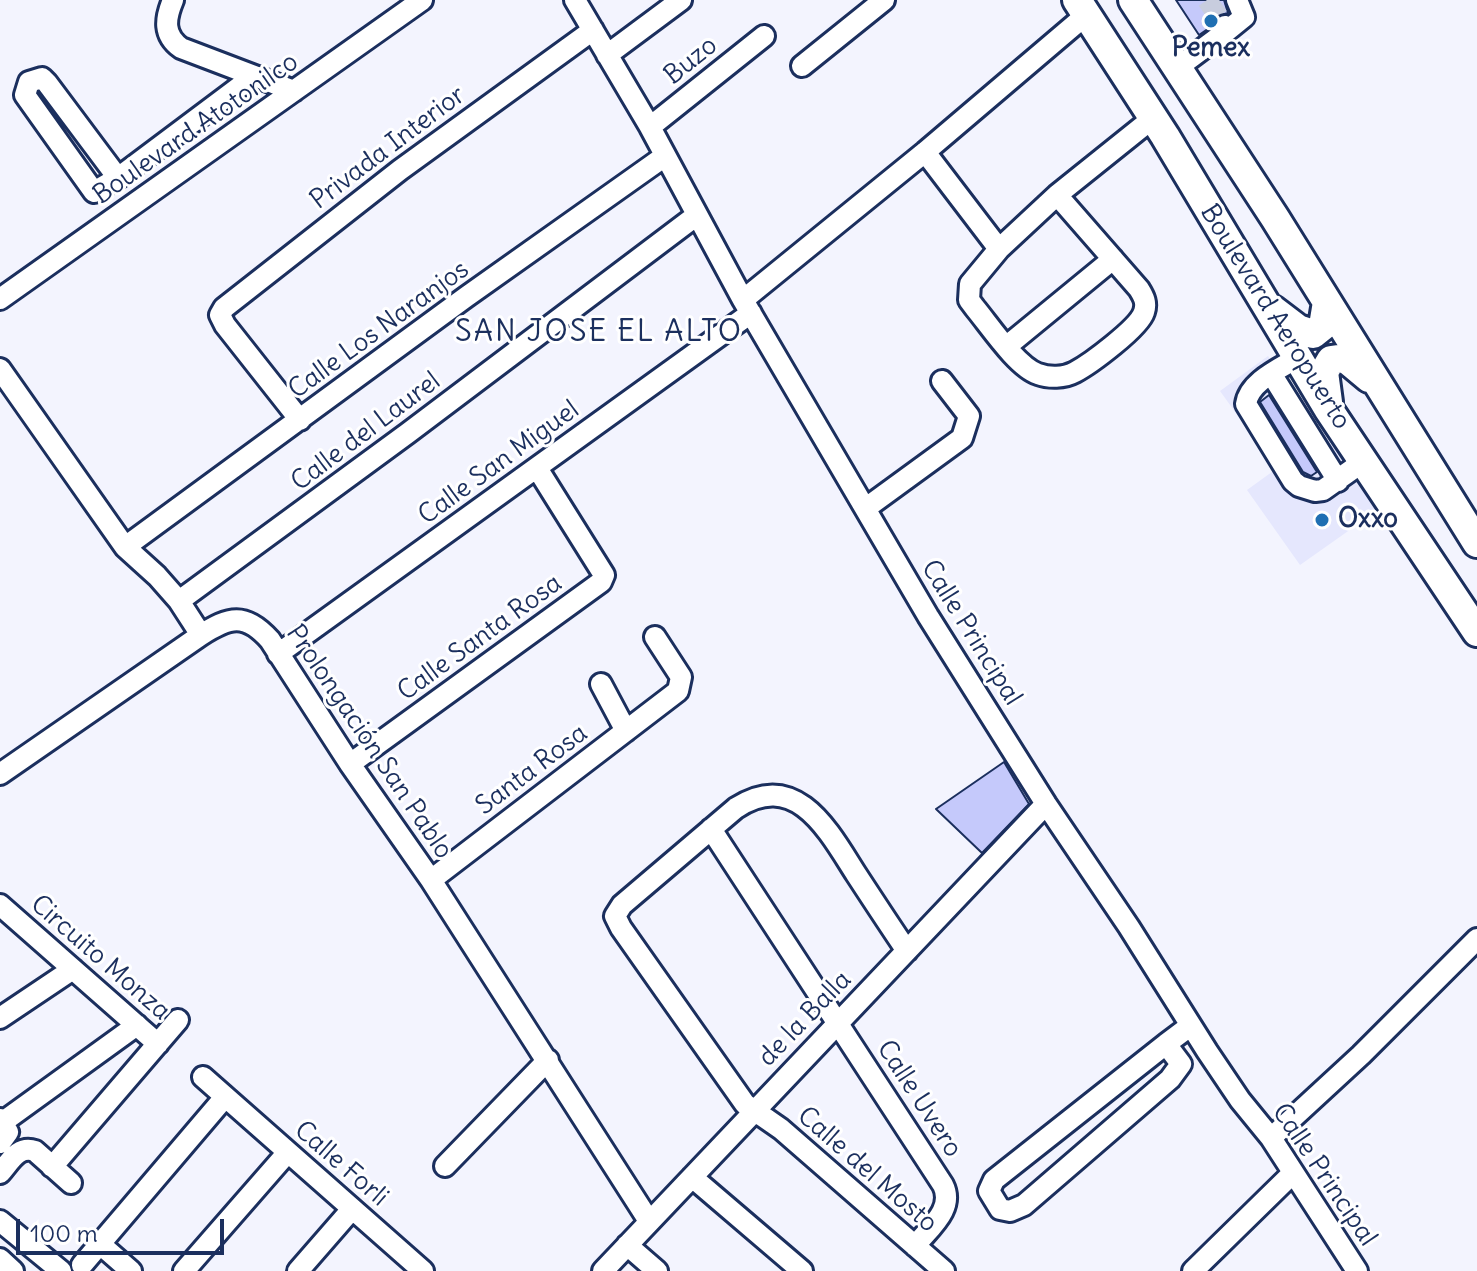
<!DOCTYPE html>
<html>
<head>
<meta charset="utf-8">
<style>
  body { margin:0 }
  #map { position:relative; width:1477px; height:1271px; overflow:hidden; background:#f3f4fe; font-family:Delius,sans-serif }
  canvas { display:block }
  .scale { position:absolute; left:16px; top:1219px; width:208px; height:36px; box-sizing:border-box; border:4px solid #1b2f5e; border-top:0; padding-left:10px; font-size:24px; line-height:28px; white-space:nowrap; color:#1b2f5e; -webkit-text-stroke:6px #fff; paint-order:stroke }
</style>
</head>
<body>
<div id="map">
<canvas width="1477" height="1271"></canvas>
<div class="scale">100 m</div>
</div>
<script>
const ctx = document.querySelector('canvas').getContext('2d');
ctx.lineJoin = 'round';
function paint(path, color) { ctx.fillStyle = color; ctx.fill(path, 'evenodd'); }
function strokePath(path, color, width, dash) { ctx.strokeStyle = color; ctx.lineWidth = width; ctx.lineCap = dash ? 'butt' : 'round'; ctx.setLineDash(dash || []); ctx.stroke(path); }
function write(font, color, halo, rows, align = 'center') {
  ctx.font = font + ' Delius,sans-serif'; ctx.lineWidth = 6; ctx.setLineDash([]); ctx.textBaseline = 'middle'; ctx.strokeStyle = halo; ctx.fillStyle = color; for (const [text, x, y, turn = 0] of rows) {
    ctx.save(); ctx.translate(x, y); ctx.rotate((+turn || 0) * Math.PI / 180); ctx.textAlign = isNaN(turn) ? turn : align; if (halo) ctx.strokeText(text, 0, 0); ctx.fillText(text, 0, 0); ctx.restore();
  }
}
const built = new Path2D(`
  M1268,356L1378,510L1300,565L1247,490L1276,469L1220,391Z`);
const building = new Path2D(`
  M1176,0H1224L1228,13L1217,16L1212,26L1199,35Z
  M1269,395L1317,472L1311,476L1303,472L1260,402Z
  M1004,762L1029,804L982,853L936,809Z`);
const minorTunnel = new Path2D(`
  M1207,0L1225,26`);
const minor = new Path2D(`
  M173,0C165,19 163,35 181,48L294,91
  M575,0L650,127L743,300L928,616L1046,804L1129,927L1207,1051L1240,1100L1271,1138L1357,1271
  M1228,30L1244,17L1237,0
  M607,55L681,0
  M802,66L884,0
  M1177,68L1228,30L1225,26
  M650,127L764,36
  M925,152L999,249
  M118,178L47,83L42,78L29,82L25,95L94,192L118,178L254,76
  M1057,195L1139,289C1144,297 1147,303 1144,312C1139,328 1090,364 1075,372C1064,378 1049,378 1038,374C1017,367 990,326 975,308L969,300L970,284L999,249L1057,195L1153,118
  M0,299L422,0
  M743,300L925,152L1086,15
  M1007,346L1113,259
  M1297,358C1279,369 1249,382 1246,404L1293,481L1299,486L1315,491L1323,490L1364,461
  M0,369L125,547L157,576L179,601L201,635C229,617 245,612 270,640L350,764L431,880L649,1221
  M1272,375L1338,481
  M300,420L225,325L220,315L224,308L400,170L593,30
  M866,508L962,438L969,416L942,381
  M125,547L466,297L665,156
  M179,601L408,433L697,215
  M278,654L751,313
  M601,684L626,731
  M350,764L601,582L604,575L537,468
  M0,774L201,635
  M711,829L943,1185C955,1209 929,1228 915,1246
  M431,880L678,691L681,677L655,637
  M0,905L158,1044
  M907,951C890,926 873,900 856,874C828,830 796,769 736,808L622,905L615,916L621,928L745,1104L781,1129L944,1271
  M0,1018L73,969
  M1166,1044L1181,1064L1170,1079L1024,1205L1010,1211L1000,1209L989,1191L994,1180L1166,1044L1190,1026
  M203,1077L423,1271
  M0,1119L8,1132L0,1143
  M3,1122L137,1025
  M1271,1138L1361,1055L1477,939
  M445,1166L548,1060
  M52,1167L178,1020
  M0,1173C10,1162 18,1145 35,1151L71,1183
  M692,1177L802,1271
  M0,1221L61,1271
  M100,1244L131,1271
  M627,1245L657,1271
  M0,1259L13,1271
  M82,1265L225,1097
  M184,1271L288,1152
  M298,1271L352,1209
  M603,1271L1046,804
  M1193,1271L1293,1173`);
const highway = new Path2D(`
  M1077,0L1165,136L1329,410L1477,632
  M1133,0L1275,218L1477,543
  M1273,310L1298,329L1313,334L1323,326L1327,302
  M1328,402L1324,372L1331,360L1345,358L1369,378`);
const markers = [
  [1211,21,8,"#1f6fb2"],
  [1322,520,8,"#1f6fb2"]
];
const poiNames = [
  ["Pemex",1211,49],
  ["Oxxo",1338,520,"left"]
];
const streetNames = [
  ["Buzo",691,61,-39],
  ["Boulevard Atotonilco",196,129,-35],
  ["Privada Interior",388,148,-37],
  ["Boulevard Aeropuerto",1275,317,58],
  ["Calle Los Naranjos",379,330,-36],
  ["Calle del Laurel",366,432,-37],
  ["Calle San Miguel",499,463,-36],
  ["Calle Principal",971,633,58],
  ["Calle Santa Rosa",480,638,-36],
  ["Prolongación San Pablo",369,742,56],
  ["Santa Rosa",532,770,-37],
  ["Circuito Monza",100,958,41],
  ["de la Balla",805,1019,-46],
  ["Calle Uvero",919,1099,57],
  ["Calle Forli",341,1164,41],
  ["Calle del Mosto",867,1170,41],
  ["Calle Principal",1324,1175,56]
];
const quarterNames = [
  ["SAN JOSE EL ALTO",599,332]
];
paint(built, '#e5e7fd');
paint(building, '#c5c9fb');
strokePath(building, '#1b2f5e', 2);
strokePath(minorTunnel, '#c8cdde', 20, [20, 10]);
strokePath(minor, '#1b2f5e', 26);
strokePath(highway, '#1b2f5e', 34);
strokePath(minor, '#fff', 20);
strokePath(highway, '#fff', 28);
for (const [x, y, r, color] of markers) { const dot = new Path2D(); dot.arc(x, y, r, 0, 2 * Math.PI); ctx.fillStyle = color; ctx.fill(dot); strokePath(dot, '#fff', 3); }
write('bold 26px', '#1b2f5e', '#fff', poiNames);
write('26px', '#1b2f5e', '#fff', streetNames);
ctx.letterSpacing = '2px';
write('30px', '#1b2f5e', '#fff', quarterNames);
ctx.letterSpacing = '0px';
</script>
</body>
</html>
